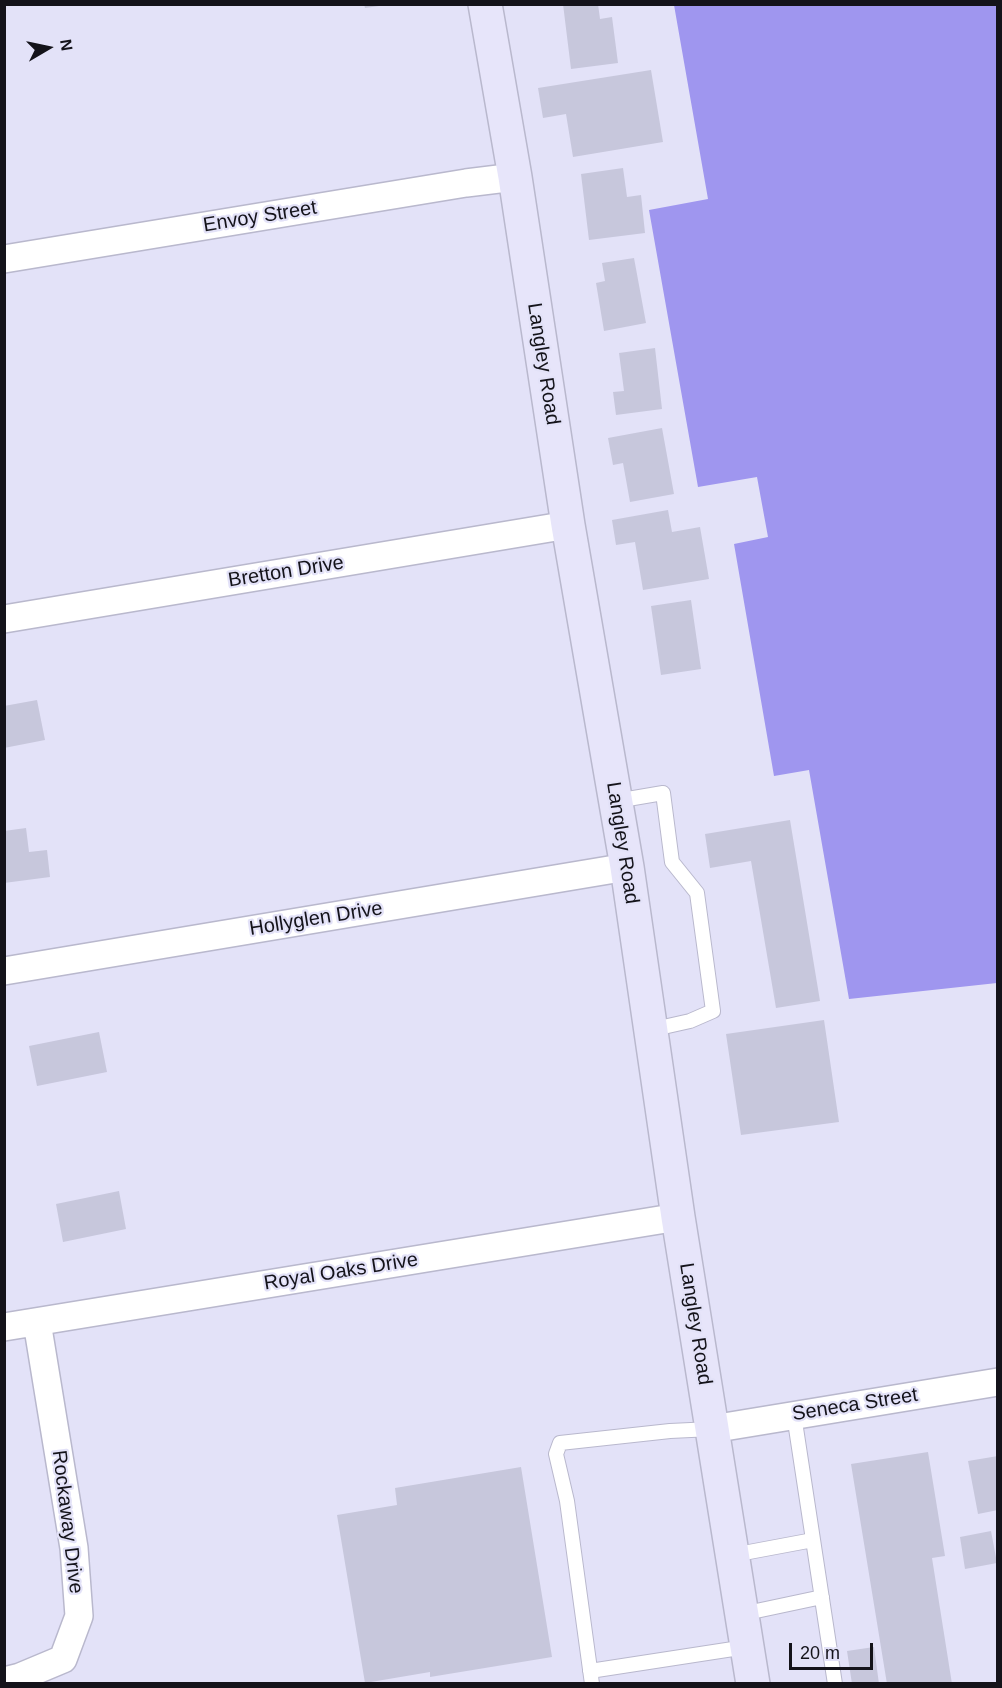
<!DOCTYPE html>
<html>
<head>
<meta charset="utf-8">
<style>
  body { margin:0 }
  #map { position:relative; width:1002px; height:1688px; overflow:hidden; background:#e3e2f8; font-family:Helvetica,sans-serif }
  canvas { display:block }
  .frame { position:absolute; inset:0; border:6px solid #14131a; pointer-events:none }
  .north { position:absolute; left:18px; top:18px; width:60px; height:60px; -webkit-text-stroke:4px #e3e2f8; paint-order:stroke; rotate:81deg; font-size:16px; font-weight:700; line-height:24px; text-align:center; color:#14131a }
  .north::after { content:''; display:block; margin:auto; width:21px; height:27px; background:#14131a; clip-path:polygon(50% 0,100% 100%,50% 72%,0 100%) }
  .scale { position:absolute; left:789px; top:1643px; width:84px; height:27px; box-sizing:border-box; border:3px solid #14131a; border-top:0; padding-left:8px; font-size:18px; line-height:21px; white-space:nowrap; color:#14131a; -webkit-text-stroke:4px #e3e2f8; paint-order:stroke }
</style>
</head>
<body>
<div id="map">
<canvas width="1002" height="1688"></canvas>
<div class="frame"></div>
<div class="north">N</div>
<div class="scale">20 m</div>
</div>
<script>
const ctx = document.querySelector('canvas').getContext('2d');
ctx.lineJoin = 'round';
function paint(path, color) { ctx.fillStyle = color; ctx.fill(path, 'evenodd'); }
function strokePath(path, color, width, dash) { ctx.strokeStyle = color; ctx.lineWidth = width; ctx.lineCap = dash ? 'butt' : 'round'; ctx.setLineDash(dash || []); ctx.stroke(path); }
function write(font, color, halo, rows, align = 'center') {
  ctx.font = font + ' Helvetica,sans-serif'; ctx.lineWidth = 4.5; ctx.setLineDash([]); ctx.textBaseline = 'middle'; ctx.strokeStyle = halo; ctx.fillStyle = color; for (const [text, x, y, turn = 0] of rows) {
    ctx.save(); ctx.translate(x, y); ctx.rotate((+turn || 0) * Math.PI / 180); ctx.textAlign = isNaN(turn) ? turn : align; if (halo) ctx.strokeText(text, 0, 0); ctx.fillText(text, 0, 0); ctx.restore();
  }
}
const forest = new Path2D(`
  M674,5H997V983L849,999L809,770L774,776L734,544L768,537L757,477L698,487L649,210L708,199Z`);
const building = new Path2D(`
  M364,4H379V6L365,8Z
  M563,4H598L600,19L612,17L618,63L571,69Z
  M651,70L663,142L573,157L566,114L543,118L538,88Z
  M623,168L627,197L641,195L645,233L589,240L581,174Z
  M634,258L646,323L604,331L596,283L605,281L602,263Z
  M655,348L662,409L616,415L613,392L624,391L619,353Z
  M662,428L674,494L630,502L623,463L613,465L608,438Z
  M668,510L672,532L700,527L709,579L643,590L635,542L616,545L612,520Z
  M691,600L701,669L661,675L651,606Z
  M37,700L45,740L4,748V706Z
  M790,820L820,1001L776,1008L751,861L710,868L705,834Z
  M26,828L29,852L47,850L50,877L4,883V831Z
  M824,1020L839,1122L741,1135L726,1034Z
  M99,1032L107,1072L37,1086L29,1046Z
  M119,1191L126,1229L63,1242L56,1204Z
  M928,1452L945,1556L932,1558L952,1684H887L851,1464Z
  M998,1456V1510L978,1514L968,1461Z
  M521,1467L552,1657L430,1677V1672L365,1683L337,1515L397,1505L395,1488Z
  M991,1531L997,1563L965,1569L960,1537Z
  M874,1647L879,1684H852L847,1651Z`);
const lane = new Path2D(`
  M616,801L663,793L672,862L697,893L713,1011L690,1021L650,1030
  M794,1415L835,1684
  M733,1555L813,1540
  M742,1614L822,1597
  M590,1671L746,1647
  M592,1684L567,1501L556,1454L560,1443L670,1431L712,1429`);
const street = new Path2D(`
  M4,259L466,183L515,177
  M4,619L568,525
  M4,971L627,867
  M4,1327L678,1217
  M712,1429L998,1382
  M4,1681L20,1677L63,1659L79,1616L74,1548L37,1322`);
const secondary = new Path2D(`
  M485,4L515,177L568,525L627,867L678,1217L753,1684`);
const streetNames = [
  ["Envoy Street",260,217,-9],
  ["Langley Road",543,364,81],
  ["Bretton Drive",286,572,-9],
  ["Langley Road",622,843,81],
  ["Hollyglen Drive",316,919,-9],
  ["Royal Oaks Drive",341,1272,-9],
  ["Langley Road",695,1324,81],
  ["Seneca Street",855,1405,-9],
  ["Rockaway Drive",67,1522,83]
];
paint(forest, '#9f96ef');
paint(building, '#c7c7dc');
strokePath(lane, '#b9b8cd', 16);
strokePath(street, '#b9b8cd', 30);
strokePath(secondary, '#b9b8cd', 36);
strokePath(lane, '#fff', 14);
strokePath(street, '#fff', 27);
strokePath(secondary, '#e7e5fa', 33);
write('20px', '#14131a', '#e3e2f8', streetNames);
</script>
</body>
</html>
